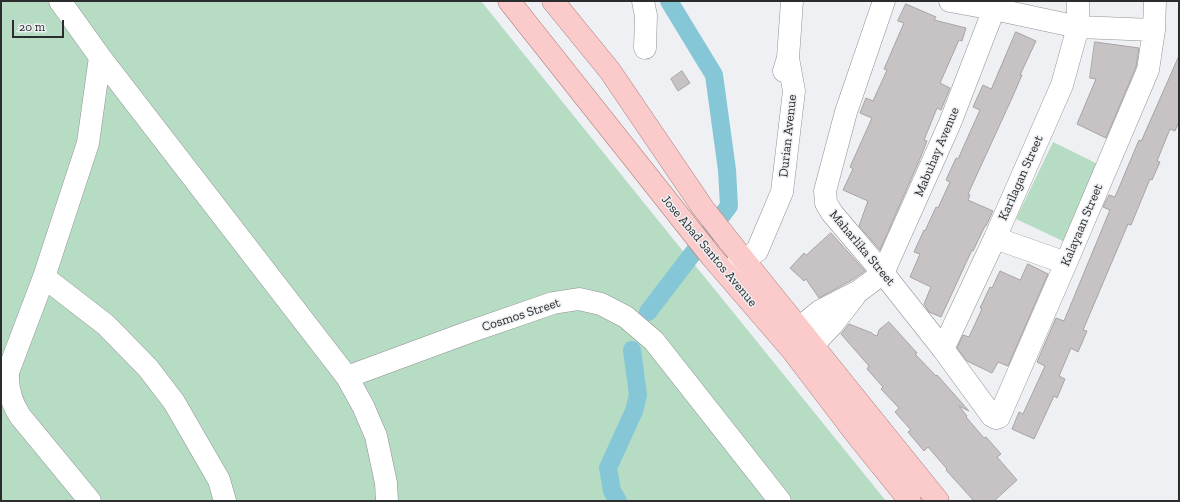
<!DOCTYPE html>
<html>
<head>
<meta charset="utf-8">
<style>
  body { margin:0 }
  #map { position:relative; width:1180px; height:502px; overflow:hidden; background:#eef0f3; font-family:"Zilla Slab",serif }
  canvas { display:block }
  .frame { position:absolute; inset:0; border:2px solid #2b2c2e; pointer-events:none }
  .scale { position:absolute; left:12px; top:20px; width:52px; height:18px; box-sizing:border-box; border:2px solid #2b2c2e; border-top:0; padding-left:5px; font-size:12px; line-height:14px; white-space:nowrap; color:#2b2c2e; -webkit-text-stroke:3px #eef0f3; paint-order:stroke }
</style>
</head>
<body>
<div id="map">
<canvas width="1180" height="502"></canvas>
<div class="frame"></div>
<div class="scale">20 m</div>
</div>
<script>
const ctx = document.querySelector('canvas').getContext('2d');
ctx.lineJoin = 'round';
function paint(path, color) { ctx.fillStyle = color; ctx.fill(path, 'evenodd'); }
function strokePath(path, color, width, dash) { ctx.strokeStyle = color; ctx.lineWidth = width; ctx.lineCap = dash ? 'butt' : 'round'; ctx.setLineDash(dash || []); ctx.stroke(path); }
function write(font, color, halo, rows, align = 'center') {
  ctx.font = font + ' "Zilla Slab",serif'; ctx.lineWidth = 3; ctx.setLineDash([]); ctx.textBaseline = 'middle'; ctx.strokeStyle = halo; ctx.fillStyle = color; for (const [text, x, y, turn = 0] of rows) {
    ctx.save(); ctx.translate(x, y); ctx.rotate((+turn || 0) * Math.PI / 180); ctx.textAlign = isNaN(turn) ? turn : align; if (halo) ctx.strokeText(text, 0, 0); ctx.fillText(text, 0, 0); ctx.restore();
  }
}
const green = new Path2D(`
  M1,1H481L678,245L703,275L886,501H1Z
  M1053,142L1104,167L1067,243L1016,219Z`);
const canal = new Path2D(`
  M648,312L729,206L727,170L714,75L669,1
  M618,501L612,491L608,468L634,411L638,395L632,350`);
const building = new Path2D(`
  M906,4L936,17L934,20L966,28L962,41L959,40L940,83L950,88L941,110L937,108L924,140L927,141L919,161L880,250L859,226L868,201L843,190L853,169L850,167L872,118L860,113L866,98L873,101L887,70L884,69L904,23L898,21Z
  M1016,32L1036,41L1020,75H1022L1012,98L968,194L970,195L968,200L993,211L986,226H985L973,251L972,250L941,317L929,312L924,304L931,287L910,277L920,254L914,252L924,230L925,231L936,207L938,208L950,182L946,180L956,158L958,159L980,110L973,107L983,85L991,89Z
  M1095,42L1139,48L1136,67L1106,138L1077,124L1096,79L1090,78Z
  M1179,56V122L1175,131L1170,129L1157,161L1160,162L1152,180L1150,179L1131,225L1128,224L1083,330L1087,331L1078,352L1071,348L1059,376L1065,379L1057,398L1054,396L1034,439L1012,429L1019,412L1023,414L1045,366L1037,362L1056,318L1064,321L1110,210L1103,207L1109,195L1115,197L1139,140L1141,141Z
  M682,71L690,83L678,91L671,79Z
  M831,233L865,271L852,280L819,298L806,279L804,281L790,268L804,253L806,255Z
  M1028,264L1048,274L1008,366L998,362L992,373L967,361L957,348L963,335L969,337L982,309L980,308L990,287L992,288L1000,271L1020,280Z
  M889,322L917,353L915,354L936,376L937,375L969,411L959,406L967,416L966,417L984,438L986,437L1001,454L997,457L1017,480L994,501H974L946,470L947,469L928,447L924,451L908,432L911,430L895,412L899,408L881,389L883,387L867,369L869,366L841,334L849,324L872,333L874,335L877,336L879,330Z`);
const minor = new Path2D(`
  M60,1L100,57L347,377L363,406L376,436L386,483L387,501
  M643,1L646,16L645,48
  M884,1L846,112L825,191L826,203L832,213L883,273L943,349L992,416L996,418L999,417L1066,263L1148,70L1154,30L1155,1
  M950,1L994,9L1078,27L1154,30
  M784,71L788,58L792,1
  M995,238L1066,263
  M729,271L757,251L782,192L794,91L788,58
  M44,277L106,325L148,368L174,402L219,480L225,501
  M793,346L799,328L820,311L859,291L883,273L950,123L994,9V1
  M795,349L813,345L832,325L854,297
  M943,349L995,238L1062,85L1078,27V1
  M347,377L469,332L553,303L579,299L601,304L626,317L654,341L780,501
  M90,501L20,416C11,402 7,389 8,372L44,277L88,143L100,57`);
const major = new Path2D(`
  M509,1L711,256L792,350L856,434L910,501
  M553,1L610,71L703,208L744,260L938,501`);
const streetNames = [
  ["Durian Avenue",788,136,-84],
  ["Mabuhay Avenue",937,152,-67],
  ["Karilagan Street",1021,178,-66],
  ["Kalayaan Street",1082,225,-67],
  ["Maharlika Street",862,248,50],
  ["Jose Abad Santos Avenue",709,251,50],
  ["Cosmos Street",521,315,-18]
];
paint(green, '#b6dcc3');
strokePath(canal, '#85c7d6', 18);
paint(building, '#c7c2c4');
strokePath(building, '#a7a3a5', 1);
strokePath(minor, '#8f9194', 23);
strokePath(major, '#af7d7c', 23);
strokePath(minor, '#fff', 22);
strokePath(major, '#facbca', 22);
write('13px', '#2b2c2e', '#eef0f3', streetNames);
</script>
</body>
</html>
